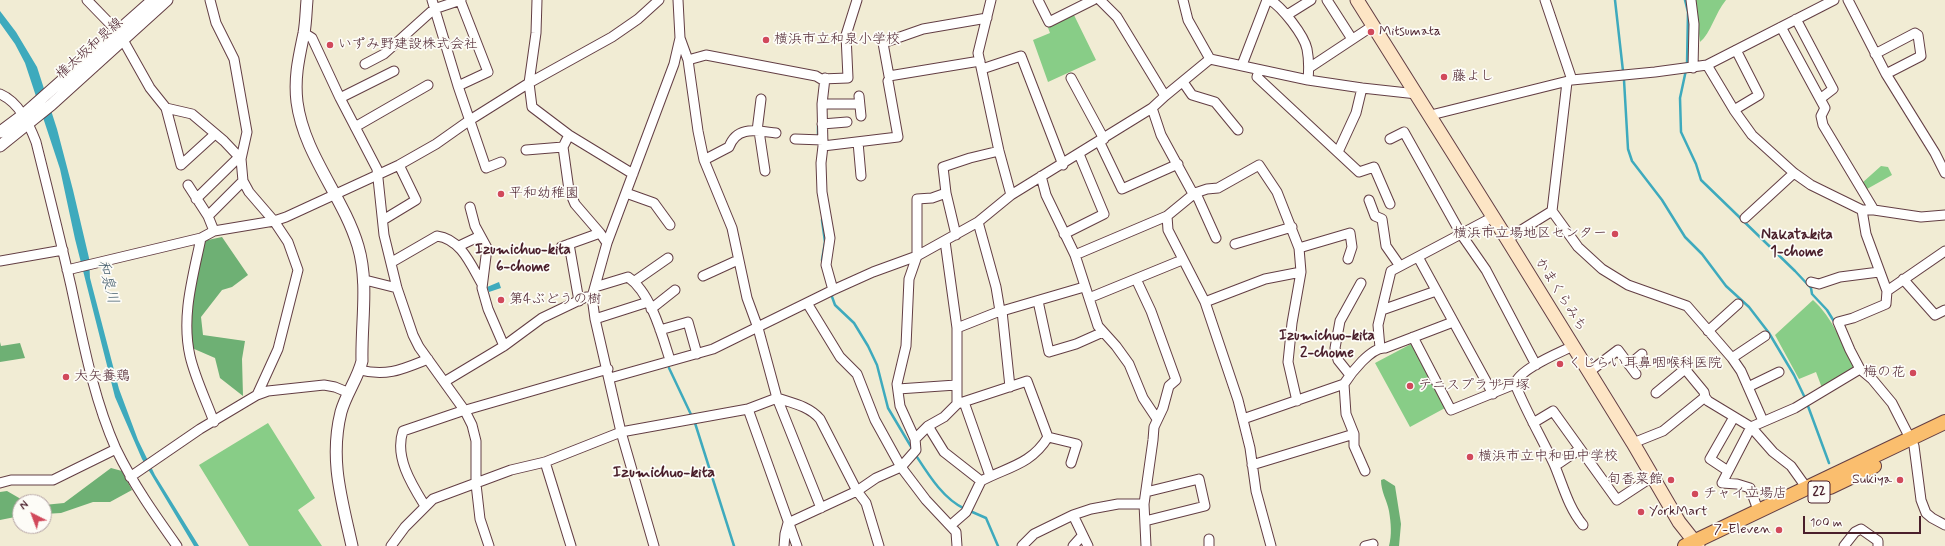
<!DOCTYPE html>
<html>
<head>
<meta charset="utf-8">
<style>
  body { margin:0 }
  #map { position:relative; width:1945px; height:546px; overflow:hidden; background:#f1ecd4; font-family:Mynerve,sans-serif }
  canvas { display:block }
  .north { position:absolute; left:12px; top:494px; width:40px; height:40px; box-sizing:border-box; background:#fdfcf7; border:1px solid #b5a4a5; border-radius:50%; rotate:318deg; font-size:11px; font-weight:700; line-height:16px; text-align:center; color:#4a1f2b }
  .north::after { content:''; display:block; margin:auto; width:14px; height:18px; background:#d1495b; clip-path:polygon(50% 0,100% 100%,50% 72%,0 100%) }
  .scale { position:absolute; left:1803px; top:516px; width:118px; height:18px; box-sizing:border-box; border:2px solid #4a1f2b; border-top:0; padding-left:5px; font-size:12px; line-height:14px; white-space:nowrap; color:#4a1f2b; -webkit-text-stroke:3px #fdfcf7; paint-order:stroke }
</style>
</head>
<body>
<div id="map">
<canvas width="1945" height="546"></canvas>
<div class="north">N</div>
<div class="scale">100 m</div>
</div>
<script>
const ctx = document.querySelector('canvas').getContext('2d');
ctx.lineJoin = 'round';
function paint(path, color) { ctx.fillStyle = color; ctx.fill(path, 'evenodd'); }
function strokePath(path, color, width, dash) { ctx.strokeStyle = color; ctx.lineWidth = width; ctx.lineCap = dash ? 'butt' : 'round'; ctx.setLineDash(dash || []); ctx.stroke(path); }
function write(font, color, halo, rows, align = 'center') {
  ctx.font = font + ' Mynerve,"Klee One",sans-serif'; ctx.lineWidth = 3.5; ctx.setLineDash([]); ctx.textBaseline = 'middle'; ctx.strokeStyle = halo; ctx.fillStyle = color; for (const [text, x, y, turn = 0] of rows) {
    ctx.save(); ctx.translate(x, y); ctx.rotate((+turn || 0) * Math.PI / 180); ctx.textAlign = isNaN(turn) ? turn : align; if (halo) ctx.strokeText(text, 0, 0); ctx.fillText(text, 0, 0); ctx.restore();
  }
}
const green = new Path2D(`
  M1695,0H1726C1715,13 1711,33 1700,42Z
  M1073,13L1096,60L1048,82L1033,40L1050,33L1047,25Z
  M1881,166L1888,167L1892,175L1867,189L1862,183Z
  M1813,300C1833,318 1842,344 1855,368L1822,388L1816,372L1799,379L1775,335Z
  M1411,344L1445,408L1410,427L1375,363Z
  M268,423L315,498L298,510L322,546H249L199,465Z`);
const forest = new Path2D(`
  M222,237L248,275L232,287L222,290L201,317L203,335L245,341L242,359L243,396L220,378L215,358L192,348L190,316L203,241Z
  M0,342L1,346L20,343L25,358L0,362Z
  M111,468L122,471L132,490L110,502H93L61,513L44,514V505L64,503Z
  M1384,479L1395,486L1401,524L1399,546H1389C1392,535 1391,523 1389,511C1387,500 1381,492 1381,480Z
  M7,491L26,502H20V516L0,520V492Z`);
const water = new Path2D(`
  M0,11L16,32L37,67L57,129L73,190L89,258L90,278L119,389L138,440L155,475L199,546H194L142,459L115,397L75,239L60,169L25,63L15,44L0,23Z
  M499,282L501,288L489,292L487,287Z`);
const stream = new Path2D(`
  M1615,0L1624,80L1628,149L1632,161L1662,200L1685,237L1702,254L1726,286L1749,307L1769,333L1794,375L1805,398L1829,463
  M1685,0L1688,12L1687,65
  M1686,70L1680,98L1681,132L1696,164L1701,180L1795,271L1811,288L1812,294L1827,310L1835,323
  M818,126V137
  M822,260L825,242L822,220
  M831,294L835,305L854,323L868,346L877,365L888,408L913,450
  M669,368L695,423L734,546
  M915,454C928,474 943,499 965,509
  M970,511L986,518L998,546`);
const minor = new Path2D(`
  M87,0L117,31
  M210,0L216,23L234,59L247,132L241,159
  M432,0L458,86L486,168L501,162
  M537,0L536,33L529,83L532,107L569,135L633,174
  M991,0L978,53L999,151L1011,195
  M1038,0L1049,22L1093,0
  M1100,0L1117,17L1165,96
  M1183,0L1188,20L1210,59
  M1270,0C1282,7 1304,35 1307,49C1309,59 1309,69 1308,80
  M1327,0L1352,39
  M1545,0L1572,80
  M1691,0L1694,24L1693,68
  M1848,0L1886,74L1935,153L1945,173
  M1287,15L1311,0
  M1796,19L1833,89L1820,99
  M1781,27L1825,108L1821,116L1823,125L1874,210
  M304,33L312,38L340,98L377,169L384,235L397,288L413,335L419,347L465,411L472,425L476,441V484L480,519L489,546
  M680,38L688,60L698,131L704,160L732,228L747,298L758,328L777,398C792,403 809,406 820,419L857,491L866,503L879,546
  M123,40L150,88L166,108L192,114L224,141L241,159L243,181L249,192L274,221L288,242L298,270L278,349L257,395
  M1875,54L1915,33L1918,35L1921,56L1886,74
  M1210,59L1308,80L1362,88L1417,94
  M688,60L706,55L816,76L821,79L848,78L846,35L857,0
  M980,61L889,76L883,43L923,29L987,18
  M365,64L384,54L434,9L461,0
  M1242,65L1267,0
  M1707,65L1734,110L1752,135L1794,173L1811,185L1862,210H1874L1921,217L1945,215
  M1309,68L1374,25
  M982,69L1021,56L1063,165
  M1259,70L1257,77L1359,172L1374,167L1390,204
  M825,78L822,104L823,146L821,163L822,192L830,238L826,265L833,290
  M1071,78L1104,139
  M1183,82L1192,95L1215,102L1238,130
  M1567,82L1552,211L1578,247L1602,269L1628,285L1687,306L1732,358L1741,371L1763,421
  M458,86L488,72L460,0
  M0,94C19,102 29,124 36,142C48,190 60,238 71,286C83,341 93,397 116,449C133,484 155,515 177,546
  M859,96L861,116
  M340,98L394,71
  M822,104H859
  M166,108L181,165L215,134
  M1152,108L1161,135L1191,190L1198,198L1216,238
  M1734,110L1759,95L1736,50
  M1431,115L1572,80L1655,72L1707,65L1834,0
  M822,124L847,122
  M355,127L428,85
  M757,131L761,99
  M759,131L765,171
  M569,135L563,147L569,190L575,204L600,233L607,243
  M795,139L823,140
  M1390,139L1404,132L1461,234L1486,270L1536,365
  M1099,141L1122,189L1178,164
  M858,142L861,176
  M823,146L898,137L888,81
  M526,150L563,147
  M1338,152L1356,113L1362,88
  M704,160L729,147C737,125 757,131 776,133
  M1041,176L1046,195L1075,255L1098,326L1116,346L1129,364L1143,398L1157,419
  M188,185L208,216L214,231
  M626,193L654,203L670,225
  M196,199L239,157
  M1369,200L1375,216L1382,219L1386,246L1400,266
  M470,207L475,226L487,248L482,288L488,309L504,346L542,318L586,297H592
  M1862,210L1866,234L1887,291L1886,304L1853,318L1838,322L1850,350L1860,369L1872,379L1892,403L1914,446L1921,500L1926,513L1932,518L1945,525
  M208,216L243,181
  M1167,216L1168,230L1205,302L1238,400L1250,448L1256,491L1271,546
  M1745,218L1794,173
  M383,220L416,200L399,165
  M978,222L996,287L1000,311H1002L1010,387
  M1064,234L1104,214L1079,154
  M956,235L946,193L943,167L970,158L999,151
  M201,238C193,277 181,316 190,356C195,378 206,400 214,422
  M1507,239L1552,211
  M945,241L957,328V404
  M569,244L579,301
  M1235,244L1292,227
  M459,246L480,236
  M561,247L600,233
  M1299,248L1350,233L1352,247L1348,259
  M1075,255L1167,216L1195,193L1207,189L1218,188L1259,165L1277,192L1299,248L1301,272L1292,323L1288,362L1297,401
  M1418,257L1493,394
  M0,261L63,250
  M392,262L437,236C461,239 471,265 482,284
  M67,270L201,238L214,231L274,221L286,217L399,165L436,144L470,120L529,83L612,37L638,19L659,0
  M703,276L738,260
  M1136,279L1151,311L1176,380L1169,386L1163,408L1154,427L1153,440L1144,504L1146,546
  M1903,279L1935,315L1945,310
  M635,281L668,258
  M363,282L369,281L397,288
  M1811,282L1819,284L1840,277L1879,272
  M595,287L628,277C651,293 662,335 670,360
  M1887,291L1945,251
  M1089,298L1182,260
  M1038,301L1049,352L1076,344L1103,332
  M1205,302L1265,279L1301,272
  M807,303L840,357L857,374L875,420L901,467L926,500L956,532L957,546
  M651,309L675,290
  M1382,310L1436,291
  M1002,311L1084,287
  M595,319L648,302
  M957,328L1000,311
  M660,330L688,322L697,354
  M1708,331L1738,304
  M1413,337L1451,410L1515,384C1519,369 1559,353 1573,346
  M1380,348L1378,325L1391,271L1493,217
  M1732,358L1765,336
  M1629,365L1642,354
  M360,370C387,377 403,369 428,359
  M1589,372L1618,350L1636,374
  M1350,375L1338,360L1335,348L1340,321L1361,283
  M610,378L713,349L833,290L873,272L917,256L978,222L1011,195L1152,108L1165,96L1210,59
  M444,382L504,346
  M1515,384C1526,411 1541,437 1554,464C1563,485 1568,507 1583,525
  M1748,387L1779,372
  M898,389L956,385
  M1656,393L1685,369L1704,392L1705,397
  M964,402L990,476
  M748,409L797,546
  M1243,419L1344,384
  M1533,423L1553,411L1617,500L1652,477
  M1048,437L1077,444L1071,463
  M915,439L900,406L897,384L906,346L909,279L917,256V199L932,198L946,193
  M1633,443L1663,431L1705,397L1708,401L1751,427L1773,452L1791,466L1806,487
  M545,462L571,546
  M1252,465L1354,434
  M1555,466L1580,449
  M1365,471L1354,446V434L1346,414L1344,384C1351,373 1371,347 1385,348L1453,322
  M1728,471L1710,459L1734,417
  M130,477L200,429L257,395L268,391L324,385L335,387L347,392
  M0,483L11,480H53L116,449
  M425,506C412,485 394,457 403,431L459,412L608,369
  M1758,510L1750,488L1737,484L1722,483L1751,427L1795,408L1860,369
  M1073,515L1088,546
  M1145,521L1205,506L1199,479L1146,492
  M951,525L966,512L981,481
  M391,546L405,527L433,499L511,470L545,462L621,432L748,409L777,398L821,508
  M654,546L621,432L595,319L592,297L607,243L674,64L680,38L678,0
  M784,546L785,534L788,523L857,491L876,478L901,467L916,450L915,439L928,426L944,417L957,404L1027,381L1048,437C1031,465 1007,467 981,481L944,452L928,426
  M1022,546L1034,534L1073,515L1091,509L1118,504H1144
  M1073,546L1082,536
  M1209,546V539
  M1365,546L1373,544
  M1844,546L1855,532L1861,529L1878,541V546`);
const tertiary = new Path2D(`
  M307,0C306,11 306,22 304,33C299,57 294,77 297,102C304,155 343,196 358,246C369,283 361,323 362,361C358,378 346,394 341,412C329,460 342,500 352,546
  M0,132L23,115L153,0
  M0,146L51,105L167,0`);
const secondary = new Path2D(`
  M1357,0L1507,239L1633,443L1679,522L1698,546`);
const primary = new Path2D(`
  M1830,487L1874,466
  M1685,546L1945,422`);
const markers = [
  [1371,32,4,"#d1495b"],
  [766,40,4,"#d1495b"],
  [330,45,4,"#d1495b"],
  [1444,77,4,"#d1495b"],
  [501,194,4,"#d1495b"],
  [1615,234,4,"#d1495b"],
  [501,300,4,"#d1495b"],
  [1560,364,4,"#d1495b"],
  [1913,373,4,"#d1495b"],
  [66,377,4,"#d1495b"],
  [1410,386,4,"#d1495b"],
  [1470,457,4,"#d1495b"],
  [1671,480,4,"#d1495b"],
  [1900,480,4,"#d1495b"],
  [1695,494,4,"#d1495b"],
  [1641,512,4,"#d1495b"],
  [1779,530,4,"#d1495b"]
];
const shields = [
  [1819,492,22]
];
const shieldNames = [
  ["22",1819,492]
];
const poiNames = [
  ["Mitsumata",1379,32],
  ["横浜市立和泉小学校",774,40],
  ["いずみ野建設株式会社",338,45],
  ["藤よし",1452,77],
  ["平和幼稚園",509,194],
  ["横浜市立場地区センター",1607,234,"right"],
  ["第4ぶどうの樹",509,300],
  ["くじらい耳鼻咽喉科医院",1568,364],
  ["梅の花",1905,373,"right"],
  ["大矢養鶏",74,377],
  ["テニスプラザ戸塚",1418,386],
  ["横浜市立中和田中学校",1478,457],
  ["旬香菜館",1663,480,"right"],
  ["Sukiya",1892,480,"right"],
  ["チャイ立場店",1703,494],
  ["YorkMart",1649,512],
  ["7-Eleven",1771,530,"right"]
];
const streetNames = [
  ["権太坂和泉線",90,49,-42],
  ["かまくらみち",1560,295,58]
];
const neighbourhoodNames = [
  ["Nakatakita",1797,236],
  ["1-chome",1797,253],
  ["Izumichuo-kita",523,251],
  ["6-chome",523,268],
  ["Izumichuo-kita",1327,337],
  ["2-chome",1327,354]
];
const waterNames = [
  ["和泉川",107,282,76]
];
const quarterNames = [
  ["Izumichuo-kita",664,474]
];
paint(green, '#88cd87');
paint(forest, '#6eb074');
paint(water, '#3eaabd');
strokePath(stream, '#3eaabd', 2.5);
strokePath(minor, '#633e44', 11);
strokePath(tertiary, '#633e44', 13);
strokePath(secondary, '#633e44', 15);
strokePath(primary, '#633e44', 16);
strokePath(minor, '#fff', 9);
strokePath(tertiary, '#fff', 11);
strokePath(secondary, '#fde5c5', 13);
strokePath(primary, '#fabe6e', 14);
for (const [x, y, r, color] of markers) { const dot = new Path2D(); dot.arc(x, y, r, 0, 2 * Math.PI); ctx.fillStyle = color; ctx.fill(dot); strokePath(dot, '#fdfcf7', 1.5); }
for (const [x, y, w] of shields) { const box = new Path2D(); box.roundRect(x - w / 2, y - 11, w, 22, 3); ctx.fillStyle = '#fdfcf7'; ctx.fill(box); strokePath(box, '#4a1f2b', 1); }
write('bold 13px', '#4a1f2b', null, shieldNames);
write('14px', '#4a1f2b', '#fdfcf7', poiNames, 'left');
write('14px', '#4a1f2b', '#fdfcf7', streetNames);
write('bold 15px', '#4a1f2b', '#fdfcf7', neighbourhoodNames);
write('italic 15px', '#455e6d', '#fdfcf7', waterNames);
write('bold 16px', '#4a1f2b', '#fdfcf7', quarterNames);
</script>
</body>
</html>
